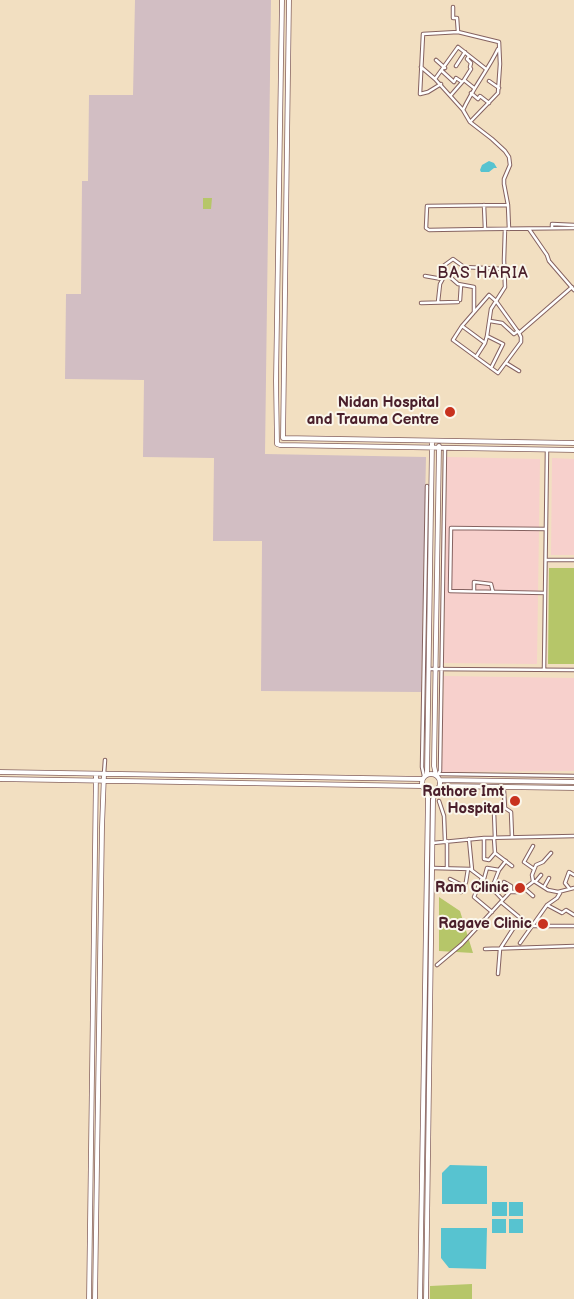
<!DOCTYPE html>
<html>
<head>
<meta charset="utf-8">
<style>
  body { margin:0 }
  canvas { display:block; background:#f2dfc1 }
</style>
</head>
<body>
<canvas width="574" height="1299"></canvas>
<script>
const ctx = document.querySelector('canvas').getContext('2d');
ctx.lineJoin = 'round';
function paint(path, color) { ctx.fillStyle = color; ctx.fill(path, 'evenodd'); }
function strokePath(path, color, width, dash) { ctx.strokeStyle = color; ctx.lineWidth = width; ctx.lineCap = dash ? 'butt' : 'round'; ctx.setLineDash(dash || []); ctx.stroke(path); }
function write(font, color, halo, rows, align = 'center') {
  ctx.font = font + ' "Balsamiq Sans",sans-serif'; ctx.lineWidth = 4; ctx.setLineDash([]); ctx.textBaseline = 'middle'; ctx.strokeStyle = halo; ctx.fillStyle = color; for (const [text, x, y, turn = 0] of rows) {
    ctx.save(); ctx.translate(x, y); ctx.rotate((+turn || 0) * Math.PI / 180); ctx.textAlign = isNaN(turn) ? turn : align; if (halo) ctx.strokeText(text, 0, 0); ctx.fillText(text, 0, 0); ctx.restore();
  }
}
const built = new Path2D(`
  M447,457L540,459L537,664L444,663Z
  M552,458L574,459V555H551Z
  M444,676L574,678V771L442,772Z`);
const industrial = new Path2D(`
  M135,0H271L265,454L426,457L421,692L261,691L262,541H213L214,458L143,457L144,380L65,379L66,294H81L82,181H88L89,95H133Z`);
const green = new Path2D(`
  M203,198H212L211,209H203Z
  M549,568H574V664H548Z
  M439,897L460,911L473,953L439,951Z
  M472,1284V1299H430V1286Z`);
const water = new Path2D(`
  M489,161L494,163L497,168H494L489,172H481L480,170L482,165Z
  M450,1165L487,1166V1204H442V1173Z
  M492,1202H507V1216H492Z
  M509,1202H523V1216H509Z
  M492,1219H506V1233H492Z
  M509,1219H523V1233H509Z
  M441,1228H487L486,1269L449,1268L441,1258Z`);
const street = new Path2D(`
  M453,7V18H457L458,32
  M436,60L445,68
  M456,66L465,52
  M421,67L435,79
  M486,69L458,47L435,79L463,110L470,122L492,139L505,151L509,157L510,165L504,179V184L508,205L509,229
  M442,71L454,82L456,78L462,82
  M464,80L474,88
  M489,81L499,88
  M441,84L428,92L420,94L423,34L458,32L499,42L500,64L498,93L470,122
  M471,93L478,99L480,96L489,103
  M451,95L464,80L471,69L470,67L471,63L467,59L469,56
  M463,110C473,88 488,70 498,49
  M484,205L485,229L429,230L426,228L427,206L508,205
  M552,228V224L574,225
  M485,229L574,228
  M529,229L547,255L549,261L574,290
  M425,276L442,279
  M460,300L461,285
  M438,302L440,284L446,273
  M421,303L458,302
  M474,312V287L458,284L441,269L442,267L453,259L464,267L504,269
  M490,321L502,323L514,334L518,331
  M462,326L485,343L487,336
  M519,333L496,301L489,295L462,326L453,340L498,373L521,342V337L519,333L572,287
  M476,357L485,343
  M506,363L519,371
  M491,368L503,344L487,336L491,309L505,287L504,260L505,229
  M546,560H574
  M474,591V582L491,584L493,592
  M545,593L450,591L451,528L546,529
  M429,669L574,670
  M544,670L547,450
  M104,774L105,760
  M440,774L574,776
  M424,776L422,767L427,486
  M437,776L440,771L445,449
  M504,791L505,808L511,812L512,837
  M439,801L444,816L445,841
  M478,810L494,812L495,838
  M484,838V859L489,860L495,853L494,838
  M469,839L472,870
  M433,843L484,838L574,836
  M533,846L524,862L534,869
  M495,853L512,866
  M433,868L470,869L482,878L502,899
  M447,868V841
  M482,878L474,897L492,912
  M450,879L464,886
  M484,879L487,868L499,870
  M533,881L532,875L536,865L543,862L551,853
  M536,881L541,875
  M504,882L511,886V891
  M544,887L549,878
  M492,888L499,870L506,861
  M569,888L565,883L569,872L574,875
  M525,889L533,896
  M461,892L466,882L468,869
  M501,902L530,926H574
  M547,905L562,913L566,910L574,915
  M520,943L547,905L557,898L560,893
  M485,949L574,946
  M437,965L462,944L510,892H520L534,881L548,890L558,892L574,888
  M498,974L500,949L520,918`);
const secondary = new Path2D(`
  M282,0L276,381L277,444L280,445L574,450
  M289,0L283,438L574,443
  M0,772L422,779
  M422 783a9 9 0 1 1 18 0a9 9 0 1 1-18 0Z
  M427,774L432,441
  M436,775L434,766L439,446
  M0,779L422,786
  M440,780L574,782
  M440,786L574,788
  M89,1299L96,774
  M95,1299L102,827L104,774
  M420,1299L428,798L426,791
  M426,1299L433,800L435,791`);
const markers = [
  [450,412,6,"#c8321e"],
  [515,801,6,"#c8321e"],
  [520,888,6,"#c8321e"],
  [543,924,6,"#c8321e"]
];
const poiNames = [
  ["Nidan Hospital",439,403],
  ["and Trauma Centre",439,420],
  ["Rathore Imt",504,792],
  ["Hospital",504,809],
  ["Ram Clinic",509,888],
  ["Ragave Clinic",532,924]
];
const neighbourhoodNames = [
  ["BAS HARIA",483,274]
];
paint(built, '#f7d0cc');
paint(industrial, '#d2bec3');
paint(green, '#b6c669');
paint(water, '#57c3d0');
strokePath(street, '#856260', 4.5);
strokePath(secondary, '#856260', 5.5);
strokePath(street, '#fff', 2.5);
strokePath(secondary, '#fff', 4);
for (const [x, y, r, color] of markers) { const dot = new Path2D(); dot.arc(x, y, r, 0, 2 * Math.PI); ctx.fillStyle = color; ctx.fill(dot); strokePath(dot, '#fbf7ec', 2); }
write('bold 15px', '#4a1f2b', '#fbf7ec', poiNames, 'right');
ctx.letterSpacing = '1px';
write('16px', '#4a1f2b', '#fbf7ec', neighbourhoodNames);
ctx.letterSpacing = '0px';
</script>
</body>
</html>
